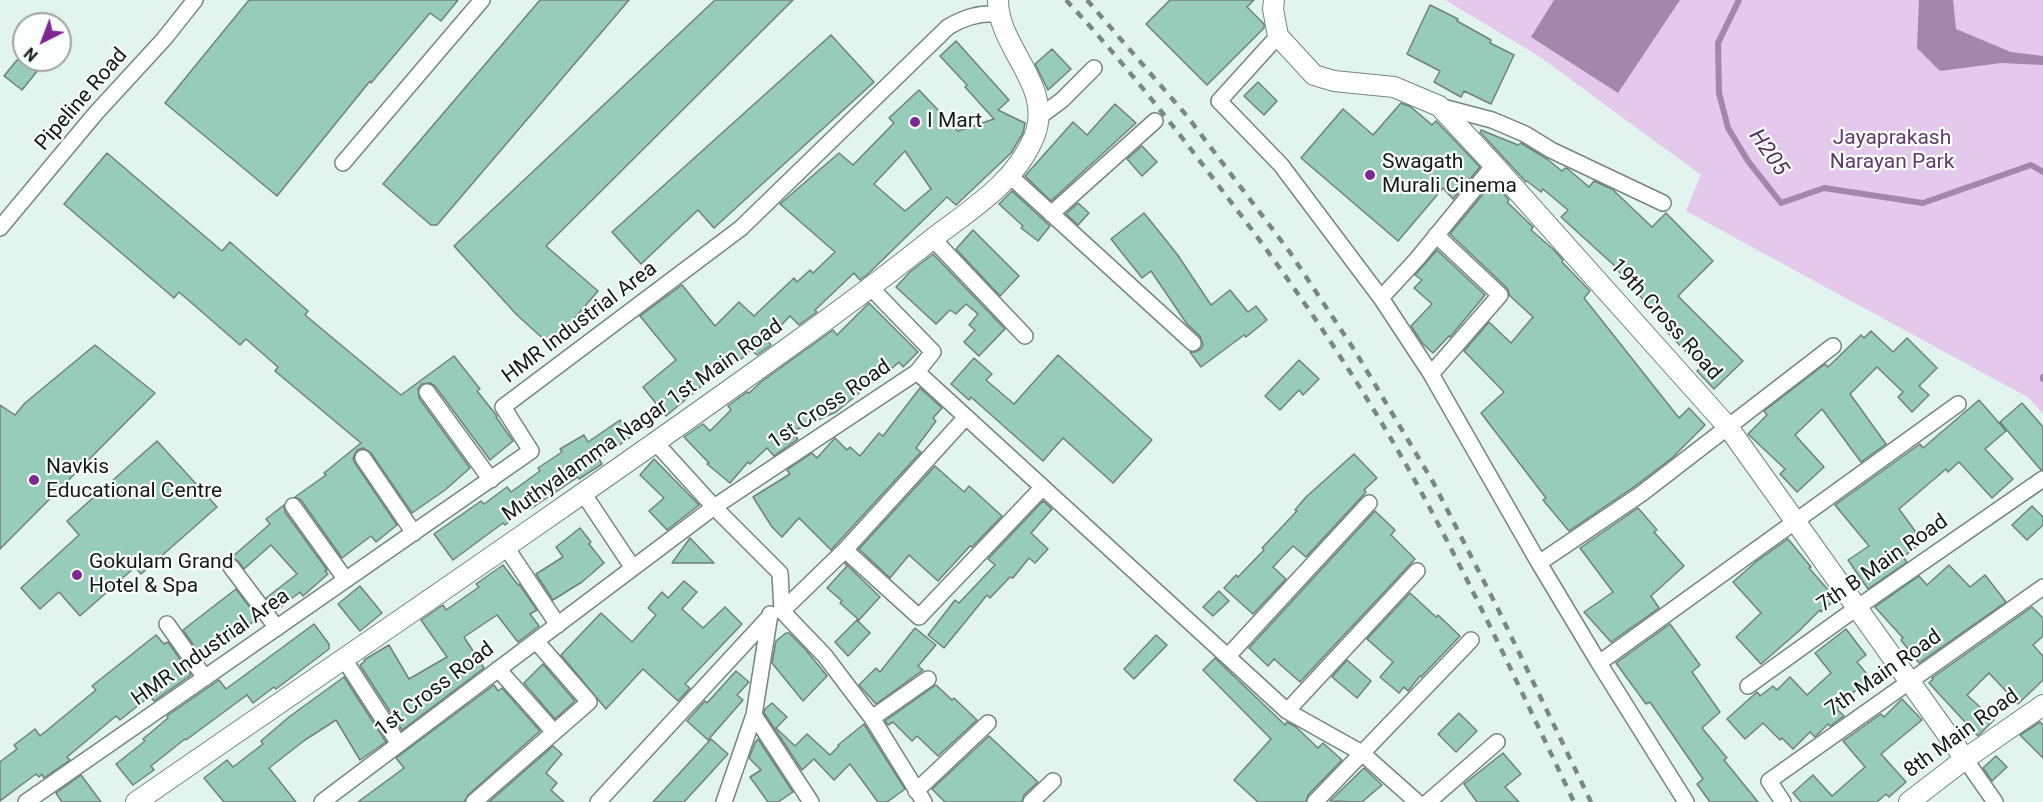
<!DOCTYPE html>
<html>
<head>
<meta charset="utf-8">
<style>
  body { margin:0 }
  #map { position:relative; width:2043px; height:802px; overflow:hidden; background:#e1f5ee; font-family:Roboto,sans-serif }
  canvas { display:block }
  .north { position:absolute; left:12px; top:12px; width:60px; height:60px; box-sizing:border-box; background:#fafefd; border:2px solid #9ea3a1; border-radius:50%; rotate:222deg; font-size:16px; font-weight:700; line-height:24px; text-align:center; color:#131a17 }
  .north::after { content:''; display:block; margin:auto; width:21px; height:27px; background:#7e2795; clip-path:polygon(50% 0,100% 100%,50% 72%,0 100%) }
</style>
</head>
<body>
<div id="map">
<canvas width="2043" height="802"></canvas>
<div class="north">N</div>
</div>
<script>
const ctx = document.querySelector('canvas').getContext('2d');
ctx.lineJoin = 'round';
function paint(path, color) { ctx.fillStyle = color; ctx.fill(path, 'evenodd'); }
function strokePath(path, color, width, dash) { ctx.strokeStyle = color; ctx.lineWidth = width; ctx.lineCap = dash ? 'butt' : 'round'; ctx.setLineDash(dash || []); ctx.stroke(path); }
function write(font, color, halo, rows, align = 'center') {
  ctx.font = font + ' Roboto,sans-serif'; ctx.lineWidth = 4.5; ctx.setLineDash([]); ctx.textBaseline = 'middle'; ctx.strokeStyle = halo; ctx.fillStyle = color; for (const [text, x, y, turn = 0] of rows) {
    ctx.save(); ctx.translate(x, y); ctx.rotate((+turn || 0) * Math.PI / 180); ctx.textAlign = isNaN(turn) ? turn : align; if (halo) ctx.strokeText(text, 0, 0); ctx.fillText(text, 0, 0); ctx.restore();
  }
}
const green = new Path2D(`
  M1445,0H2043V414L2029,398L1686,211L1701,175L1540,57Z`);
const water = new Path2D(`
  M1554,0H1680L1618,93L1531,37Z
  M1919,0H1953L1956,29L2011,52L2043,56V65L2001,63L1940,71L1917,48Z`);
const stream = new Path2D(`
  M1739,0L1718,43L1719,93L1728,128L1748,161L1781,203L1824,188L1923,203L2031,165L2043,172
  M2043,377V379`);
const building = new Path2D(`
  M249,0H458L441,21L430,13L371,83L370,81L277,196L165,103Z
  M540,0H629L437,225H431L383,184Z
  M715,0H793L546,246L598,291L551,346L516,314L454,246Z
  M1170,0H1254L1247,7L1264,24V28L1207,85L1146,24Z
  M1430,5L1458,19L1457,21L1491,40L1490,43L1514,55L1491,104L1464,91L1461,97L1434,82L1440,71L1407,54Z
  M831,35L874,82L714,228L698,210L641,264L612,232Z
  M956,41L1009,100L998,110L1025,123L1023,133L1011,153L956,205L947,197L868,274L860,280L854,273L815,310L817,312L799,325L790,316L767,340L771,345L757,355L751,350L738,362L735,358L666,416L643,387L676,360L640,316L682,285L715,326L739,302L754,316L794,278L797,282L810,270L813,273L835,252L780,204L839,153L853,165L894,123L889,118L919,90L958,131L994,119L965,87L967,85L940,56ZM905,151L931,189L905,211L874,184Z
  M1052,49L1071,69L1048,90L1035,64Z
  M17,60H46L22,90L4,76Z
  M1258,82L1277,101L1264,115L1244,96Z
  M1401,103L1411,107L1432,125L1436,121L1480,167L1453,199L1443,188L1398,241L1301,158L1343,109L1373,135Z
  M1115,104L1136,123L1051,201L1025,176L1073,122L1087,135Z
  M1481,130L1518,145L1521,143L1547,159L1562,171L1565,168L1568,169L1589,187L1594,181L1612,189L1652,227L1666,213L1713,261L1678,296L1743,361L1714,389L1697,371L1701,367L1666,331L1670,327L1637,293L1639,292L1616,269L1617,268L1561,217L1568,210L1543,189L1541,192L1527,181L1526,182L1480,132Z
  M1142,146L1157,162L1142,176L1127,159Z
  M107,153L222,251L230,242L308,311L305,315L401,395L454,356L480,389L477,391L497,416L496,417L513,441L490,460L435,386L430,383L422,384L418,389L419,398L470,468L445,490L412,513L371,453L363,448L357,450L353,458L355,463L397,525L376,542L371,536L342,558L301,500L295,497L326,475L324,473L361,443L275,371L278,367L246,339L240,345L179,292L174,298L64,204Z
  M1493,182L1509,200L1507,202L1533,227L1531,230L1554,250L1563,260L1562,262L1590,291L1584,298L1679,418L1689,408L1705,425L1672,458L1635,486L1569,531L1543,500L1546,498L1481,413L1504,392L1464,351L1489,322L1511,343L1533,317L1510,296L1507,288L1450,234Z
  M1012,191L1050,226L1038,241L1021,228L1023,226L999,204Z
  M1078,203L1089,213L1078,225L1066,214Z
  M1144,213L1177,254L1211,305L1230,290L1248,312L1256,306L1267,320L1246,337L1244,335L1201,367L1190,352H1195L1201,349L1203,345L1200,336L1187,324L1151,271L1142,278L1111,239Z
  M973,230L1019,276L1000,296L956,249Z
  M1437,250L1485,295L1450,337L1449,336L1433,353L1423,344L1411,326L1432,304L1414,288L1422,280L1415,275Z
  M933,254L1005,329L979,356L964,342L975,330L969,325L978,314L966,304L956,314L950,310L936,324L896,287L910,272Z
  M869,303L918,352L903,367L899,362L880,379L879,377L836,412L791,432L798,439L774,456L767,448L750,464L748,462L730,483L707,464L709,463L684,437L703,424L710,431L731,410L728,406L747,392L749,393L761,382L833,330L837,335Z
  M1871,331L1893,352L1907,338L1937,368L1919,386L1929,395L1912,412L1898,397L1903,392L1877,367L1850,394L1886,444L1861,462L1822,409L1795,435L1824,467L1797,492L1780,474L1785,469L1748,434L1767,415L1764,411L1825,364L1828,367L1861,335L1864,338Z
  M95,345L155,393L0,549V405L15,415L25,403Z
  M1058,355L1152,440L1113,483L1063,438L1043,461L971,397L969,400L951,384L974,358L992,374L986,380L1014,404Z
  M1299,360L1319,379L1303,395L1299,390L1280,410L1265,396Z
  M920,388L942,408L933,418L936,421L916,448L921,452L831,550L799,518L782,537L772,527L753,497L790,474L787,470L812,453L817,458L835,438L847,450L850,447L860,456L879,433L883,436Z
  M1979,400L2006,431L1985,449L2013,479L1992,498L1959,462L1948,472L1946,469L1899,509L1923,542L1903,557L1907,562L1868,589L1848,560L1869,546L1835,505L1920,444L1923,448Z
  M2022,403L2043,427V469L2041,470L2000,422Z
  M620,420L631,437L599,459L602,464L579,479L578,477L532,508L530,506L505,525L503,523L453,560L434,534L481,501L484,504L507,487L511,492L540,471L538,468L562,452L560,449L584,435L588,442Z
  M157,441L217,507L141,574L135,567L80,616L59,592L40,609L21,588L79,535L67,521Z
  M1354,454L1377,478L1364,490L1366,492L1306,557L1293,546L1273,567L1286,579L1253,614L1224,588L1236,575L1238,577L1264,550L1262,548L1297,511L1295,510L1306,497Z
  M654,459L699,505L667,530L649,511L664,498L640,475Z
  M935,466L964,492L969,486L1002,516L972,547L970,546L938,581L909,555L890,578L859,549Z
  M1043,501L1052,509L1031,533L1048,549L1035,563L1029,558L1013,578L1010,577L990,598L987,595L944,648L928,635L955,600L959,603L995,565L988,559Z
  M284,505L285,512L327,570L325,571L328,574L303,596L300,592L276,611L266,598L297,574L271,545L244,569L238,561L232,557L270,524L266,519Z
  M2032,506L2043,517V525L2027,540L2012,525Z
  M1638,508L1657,530L1654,532L1684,566L1651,596L1659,608L1611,642L1584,612L1613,592L1580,548Z
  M1375,511L1395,530L1391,535L1415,559L1300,682L1274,659L1268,666L1249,648Z
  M580,528L591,542L589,544L604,563L582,582L553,600L536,574L563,557L556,547Z
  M690,538L714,563H672Z
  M1788,539L1811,567L1809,568L1836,599L1821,612L1820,610L1799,631L1761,664L1736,637L1761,613L1733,582L1757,561Z
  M845,563L880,597L859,620L840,603L842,601L827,588L847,566Z
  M503,565L518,585L519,584L537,610L530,614L539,626L518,642L497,615L464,637L484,668L402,730L360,665L365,661L364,660L389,645L409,679L447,657L421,620L443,605L446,610L479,587L476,584Z
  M1949,565L1970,587L1985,575L2006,602L1919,663L1901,640L1903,638L1875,607L1919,576L1927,585Z
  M684,581L697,592L682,609L703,628L725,607L742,624L685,684L690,688L678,701L643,669L606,709L561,655L601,613L632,642L656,615L648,608L662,592L668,598Z
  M360,586L382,613L360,631L338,604Z
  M236,589L258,618L204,660L183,630Z
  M1219,591L1229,601L1213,616L1203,607Z
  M1410,593L1436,617L1438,615L1460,636L1421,677L1420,676L1408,691L1404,687L1399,693L1380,677L1393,662L1367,639Z
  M2032,607L2043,618V636L2033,645L2043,656V680L2018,704L1989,673L1967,695L1994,720L1978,736L1929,683L1933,679L1932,678Z
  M857,620L870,633L848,656L835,642Z
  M314,624L329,644V649L276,689L274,687L253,703L247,695L186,740L185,739L151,766L154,770L133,785L116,764L145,741L143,739L168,718L167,716L219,680L226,689Z
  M1670,624L1700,665L1692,672L1720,712L1702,728L1727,758L1724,760L1758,802H1710L1697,784L1703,779L1650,702L1646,704L1616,663Z
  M915,628L936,645L918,666L923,670L876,704L859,685L876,668L880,672Z
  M1846,629L1866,655L1857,662L1871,679L1846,698L1848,699L1837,709L1844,716L1830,726L1828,724L1815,737L1810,732L1793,749L1782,738L1780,740L1763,723L1745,739L1727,719L1757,692L1760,696L1773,686L1777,690L1790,677L1807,695L1831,673L1815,653Z
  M786,633H789L806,650L827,676L803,701L772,663L776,641Z
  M156,635L164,644L168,642L191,675L154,701L150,696L120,720L116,716L67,757L70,760L44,778L42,774L39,777L36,774L0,801V762L17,749L14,745L35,729L40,736L96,690L92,686Z
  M1156,635L1167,645L1134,679L1124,669Z
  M1215,658L1285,725L1287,722L1296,727L1318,748L1323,743L1342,760L1308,795L1306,802H1258L1234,780L1271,739L1203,670Z
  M1347,660L1371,681L1357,698L1332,677Z
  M543,664L575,701L555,719L524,683Z
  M736,671L749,682L737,695L743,700L708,740L687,721L705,701L707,703Z
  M344,677L386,742L360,760L336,720L305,740L269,768L296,802H224L204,778L227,760L233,767L263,744L261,741L289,717Z
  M494,685L498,691L502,688L540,731L468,795L464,802H358L404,768L396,758Z
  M936,685L952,700L954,698L977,720L938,756L917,736L912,741L893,722L888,725L885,721Z
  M1902,699L1922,720L1881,754L1906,782L1889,797L1886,794L1877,802H1801L1793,793L1813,775L1832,796L1865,767L1843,741L1881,714L1884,717Z
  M772,703L787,717L776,728L795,746L807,734L830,755L839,746L838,745L864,724L905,789L887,802H878L850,764L834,780L814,759L802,770L764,713L765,709Z
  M1459,713L1477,731L1456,752L1438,734Z
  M2040,722L2043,725V758L2020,735Z
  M989,736L1038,782L1024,795L1022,802H945L932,789Z
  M711,739L728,754L684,802H653Z
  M758,739L793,792L778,802H768L750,777L761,770L749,758L755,743Z
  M553,746L562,754L546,773L557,783L551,790L564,802H489Z
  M1503,753L1521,774L1505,787L1519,802H1477L1464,784Z
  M1996,756L2007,767L1992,781L1983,768Z
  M1364,768L1382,785L1362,802L1330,801Z
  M81,775L101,802H62L56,793Z`);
const minor = new Path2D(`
  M1278,36L1219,101L1281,165L1381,298L1431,374L1539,563
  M1439,106L1492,120L1525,134L1551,150L1663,203
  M1039,117L1062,100L1094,68
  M343,163L482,0
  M1009,175L1193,343
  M1051,214L1155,121
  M0,228L96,113L164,39L195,0
  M933,239L1025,336
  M871,288L933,352L917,372
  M1381,298L1417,259L1494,165
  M1833,346L1641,494L1539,563L1599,663L1958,404
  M1431,374L1500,295L1436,235
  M427,392L491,480
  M656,443L714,507L780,573L782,611L825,656L872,718L924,802
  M363,458L414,533
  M583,493L633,568
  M293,506L346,580
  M506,547L558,625
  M845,550L919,617L1042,488
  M231,567L277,628
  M782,611L845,550L966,417
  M167,624L205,678
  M1228,656L1369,503
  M344,659L399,744
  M1599,663L1686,802
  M498,669L554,732
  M1748,686L1858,607L2043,479
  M1287,711L1417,571
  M754,715L811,802
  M872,718L928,679
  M1965,759L1995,802
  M916,791L988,723
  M26,802L531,451L503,407L741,228L948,27C965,17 979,13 999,14
  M322,802L714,507L917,372L1287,711L1362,753L1417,802
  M474,802L589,702L536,641
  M598,802L770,616
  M724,802L754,715L770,614
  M1031,802L1053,781
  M1315,802L1471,640
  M1428,802L1497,742
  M1783,802L1769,781L2043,587`);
const tertiary = new Path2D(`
  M1274,0L1273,9L1278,36L1314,75L1334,81L1394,87L1439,106L1494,165L1728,427L1965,759
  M136,802C353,652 571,504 785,350C835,314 884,278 932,239C970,210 1015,183 1034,137C1055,86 998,49 998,0
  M1909,802L1965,759L2043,705`);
const rail = new Path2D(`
  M1066,0C1120,58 1170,121 1218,185C1292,281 1361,382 1419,488C1475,591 1524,697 1574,802
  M1087,0L1187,116L1289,251L1355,351L1433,482L1497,607L1591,802`);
const markers = [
  [915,122,6,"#7e2795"],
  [1370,175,6,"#7e2795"],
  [34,480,6,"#7e2795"],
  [77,575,6,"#7e2795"]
];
const streetNames = [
  ["Pipeline Road",82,100,-49],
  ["19th Cross Road",1665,320,48],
  ["HMR Industrial Area",580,323,-37],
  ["1st Cross Road",830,405,-34],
  ["Muthyalamma Nagar 1st Main Road",643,421,-35],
  ["7th B Main Road",1883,564,-35],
  ["HMR Industrial Area",211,648,-35],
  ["7th Main Road",1884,674,-35],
  ["1st Cross Road",435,690,-37],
  ["8th Main Road",1962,734,-36]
];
const poiNames = [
  ["I Mart",927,122],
  ["Swagath",1382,163],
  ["Murali Cinema",1382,187],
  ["Navkis",46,468],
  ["Educational Centre",46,492],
  ["Gokulam Grand",89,563],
  ["Hotel & Spa",89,587]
];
const parkNames = [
  ["Jayaprakash",1892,139],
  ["Narayan Park",1892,163]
];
const waterNames = [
  ["H205",1768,153,55]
];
paint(green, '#e4c9ec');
paint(water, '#a287aa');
strokePath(stream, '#a287aa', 6);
paint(building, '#98ccba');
strokePath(building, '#70817b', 1.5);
strokePath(minor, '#74867f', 18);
strokePath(tertiary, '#74867f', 22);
strokePath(minor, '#fff', 15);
strokePath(tertiary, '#fff', 20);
strokePath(rail, '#7a8883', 4.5, [8, 8]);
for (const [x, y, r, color] of markers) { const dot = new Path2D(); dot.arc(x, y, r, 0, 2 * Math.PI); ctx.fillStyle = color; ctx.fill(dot); strokePath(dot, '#fafefd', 2); }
write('21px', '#131a17', '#fafefd', streetNames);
write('21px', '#131a17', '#fafefd', poiNames, 'left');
write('21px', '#603a6b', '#fafefd', parkNames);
write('italic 22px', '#55305f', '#fafefd', waterNames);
</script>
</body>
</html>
